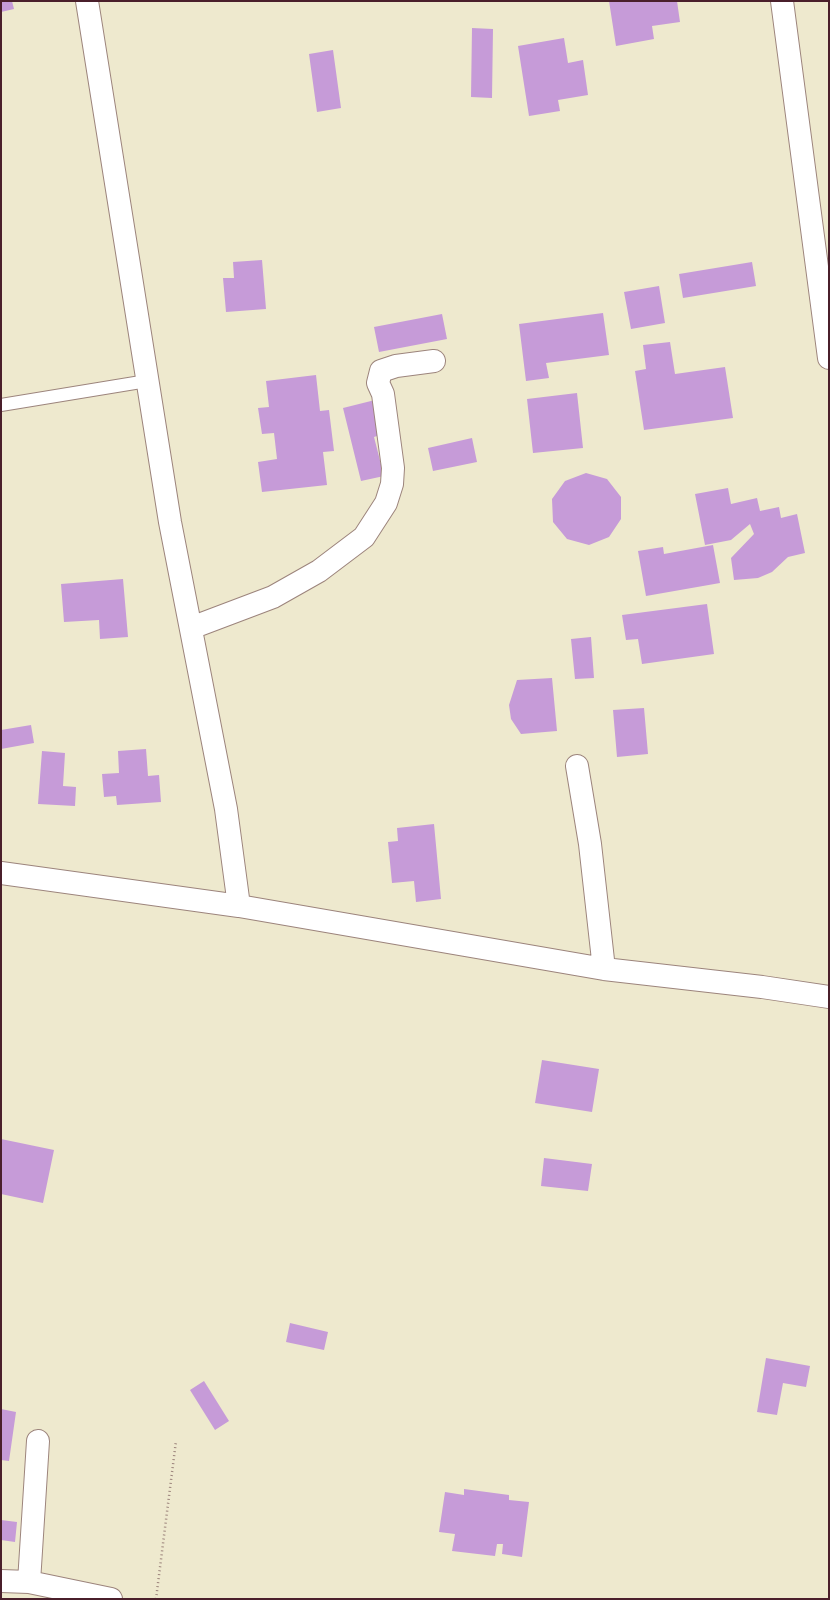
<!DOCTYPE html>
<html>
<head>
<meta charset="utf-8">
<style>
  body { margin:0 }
  #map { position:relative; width:830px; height:1600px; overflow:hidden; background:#eee9ce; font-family:"IM FELL English",serif }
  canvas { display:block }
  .frame { position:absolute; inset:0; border:2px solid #4a1f2b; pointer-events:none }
</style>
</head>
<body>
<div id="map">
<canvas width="830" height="1600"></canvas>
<div class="frame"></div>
</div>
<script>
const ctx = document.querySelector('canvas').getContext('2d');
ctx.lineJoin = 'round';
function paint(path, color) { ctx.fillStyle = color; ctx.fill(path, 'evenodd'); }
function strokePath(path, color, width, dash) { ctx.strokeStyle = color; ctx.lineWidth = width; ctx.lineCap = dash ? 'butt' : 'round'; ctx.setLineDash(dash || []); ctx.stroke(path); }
const building = new Path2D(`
  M1,1H12L14,9L1,12Z
  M609,1H677L680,22L652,26L654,39L616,46Z
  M472,28L493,29L492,98L471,97Z
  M564,38L568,63L583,60L588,95L558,100L560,111L529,116L518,46Z
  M333,50L341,108L317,112L309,54Z
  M262,260L266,309L226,312L223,278H234L233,262Z
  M752,262L756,286L683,298L679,274Z
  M659,286L665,323L631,329L624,292Z
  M603,313L609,355L546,363L549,378L526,381L519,324Z
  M442,314L447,339L379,352L374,327Z
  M670,342L675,374L725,367L733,418L644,430L635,371L646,369L643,345Z
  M316,375L320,411L329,410L334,451L323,452L327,485L262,492L258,462L277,459L274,433L262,434L258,408L269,407L266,381Z
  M577,393L583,448L533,453L527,399Z
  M375,400L383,434L374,437L384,476L361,481L343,408Z
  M472,438L477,462L433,471L428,448Z
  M586,473L607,479L621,497V519L609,537L589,545L567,539L553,522L552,499L565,481Z
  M728,488L731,504L757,498L760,511L779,507L781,518L797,514L805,553L788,557L772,572L758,578L734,580L731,558L754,534L750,524L731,540L705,545L695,494Z
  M713,545L720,583L646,596L638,551L663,547L664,554Z
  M123,579L128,637L100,639L99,620L64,622L61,584Z
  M707,604L714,654L642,664L638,639L626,640L622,615Z
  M591,637L594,678L575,679L571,639Z
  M552,678L557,731L521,734L511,719L509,705L517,680Z
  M644,708L648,754L617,757L613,710Z
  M31,725L34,743L1,749V730Z
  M146,749L148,776L159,775L161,802L117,805L116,796L104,797L102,774L119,773L118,751Z
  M42,751L65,753L63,786L76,787L75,806L38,804Z
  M434,824L441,899L416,902L414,881L392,883L388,842L398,841L397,828Z
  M542,1060L599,1069L592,1112L535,1103Z
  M1,1139L54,1150L43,1203L1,1194Z
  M544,1158L592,1164L588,1191L541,1186Z
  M290,1323L328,1332L324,1350L286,1342Z
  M766,1358L810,1366L806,1387L783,1383L777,1415L757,1412Z
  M204,1381L229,1421L215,1430L190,1390Z
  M1,1409L16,1412L9,1461L1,1460Z
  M464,1489L509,1495V1500L529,1502L522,1557L502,1554L503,1544H497L495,1556L452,1551L455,1534L439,1532L445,1492L464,1495Z
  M1,1520L17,1522L15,1542L1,1540Z`);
const path = new Path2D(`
  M156,1599L176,1441`);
const lane = new Path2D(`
  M1,405L147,381`);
const street = new Path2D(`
  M87,1L170,522L226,809L239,906
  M782,1L829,358
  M191,628L273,597L319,571L364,537L386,503L392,484L393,468L383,394L378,383L381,371L396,366L434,361
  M577,766L590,844L604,969
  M1,873L239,906L604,969L762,987L829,997
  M1,1581L29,1582L111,1599
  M29,1582L38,1441`);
paint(building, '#c69bd8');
strokePath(lane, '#9c847c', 14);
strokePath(street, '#9c847c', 24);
strokePath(path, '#9c847c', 2.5, [1, 3]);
strokePath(lane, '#fff', 12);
strokePath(street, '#fff', 22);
</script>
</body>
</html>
